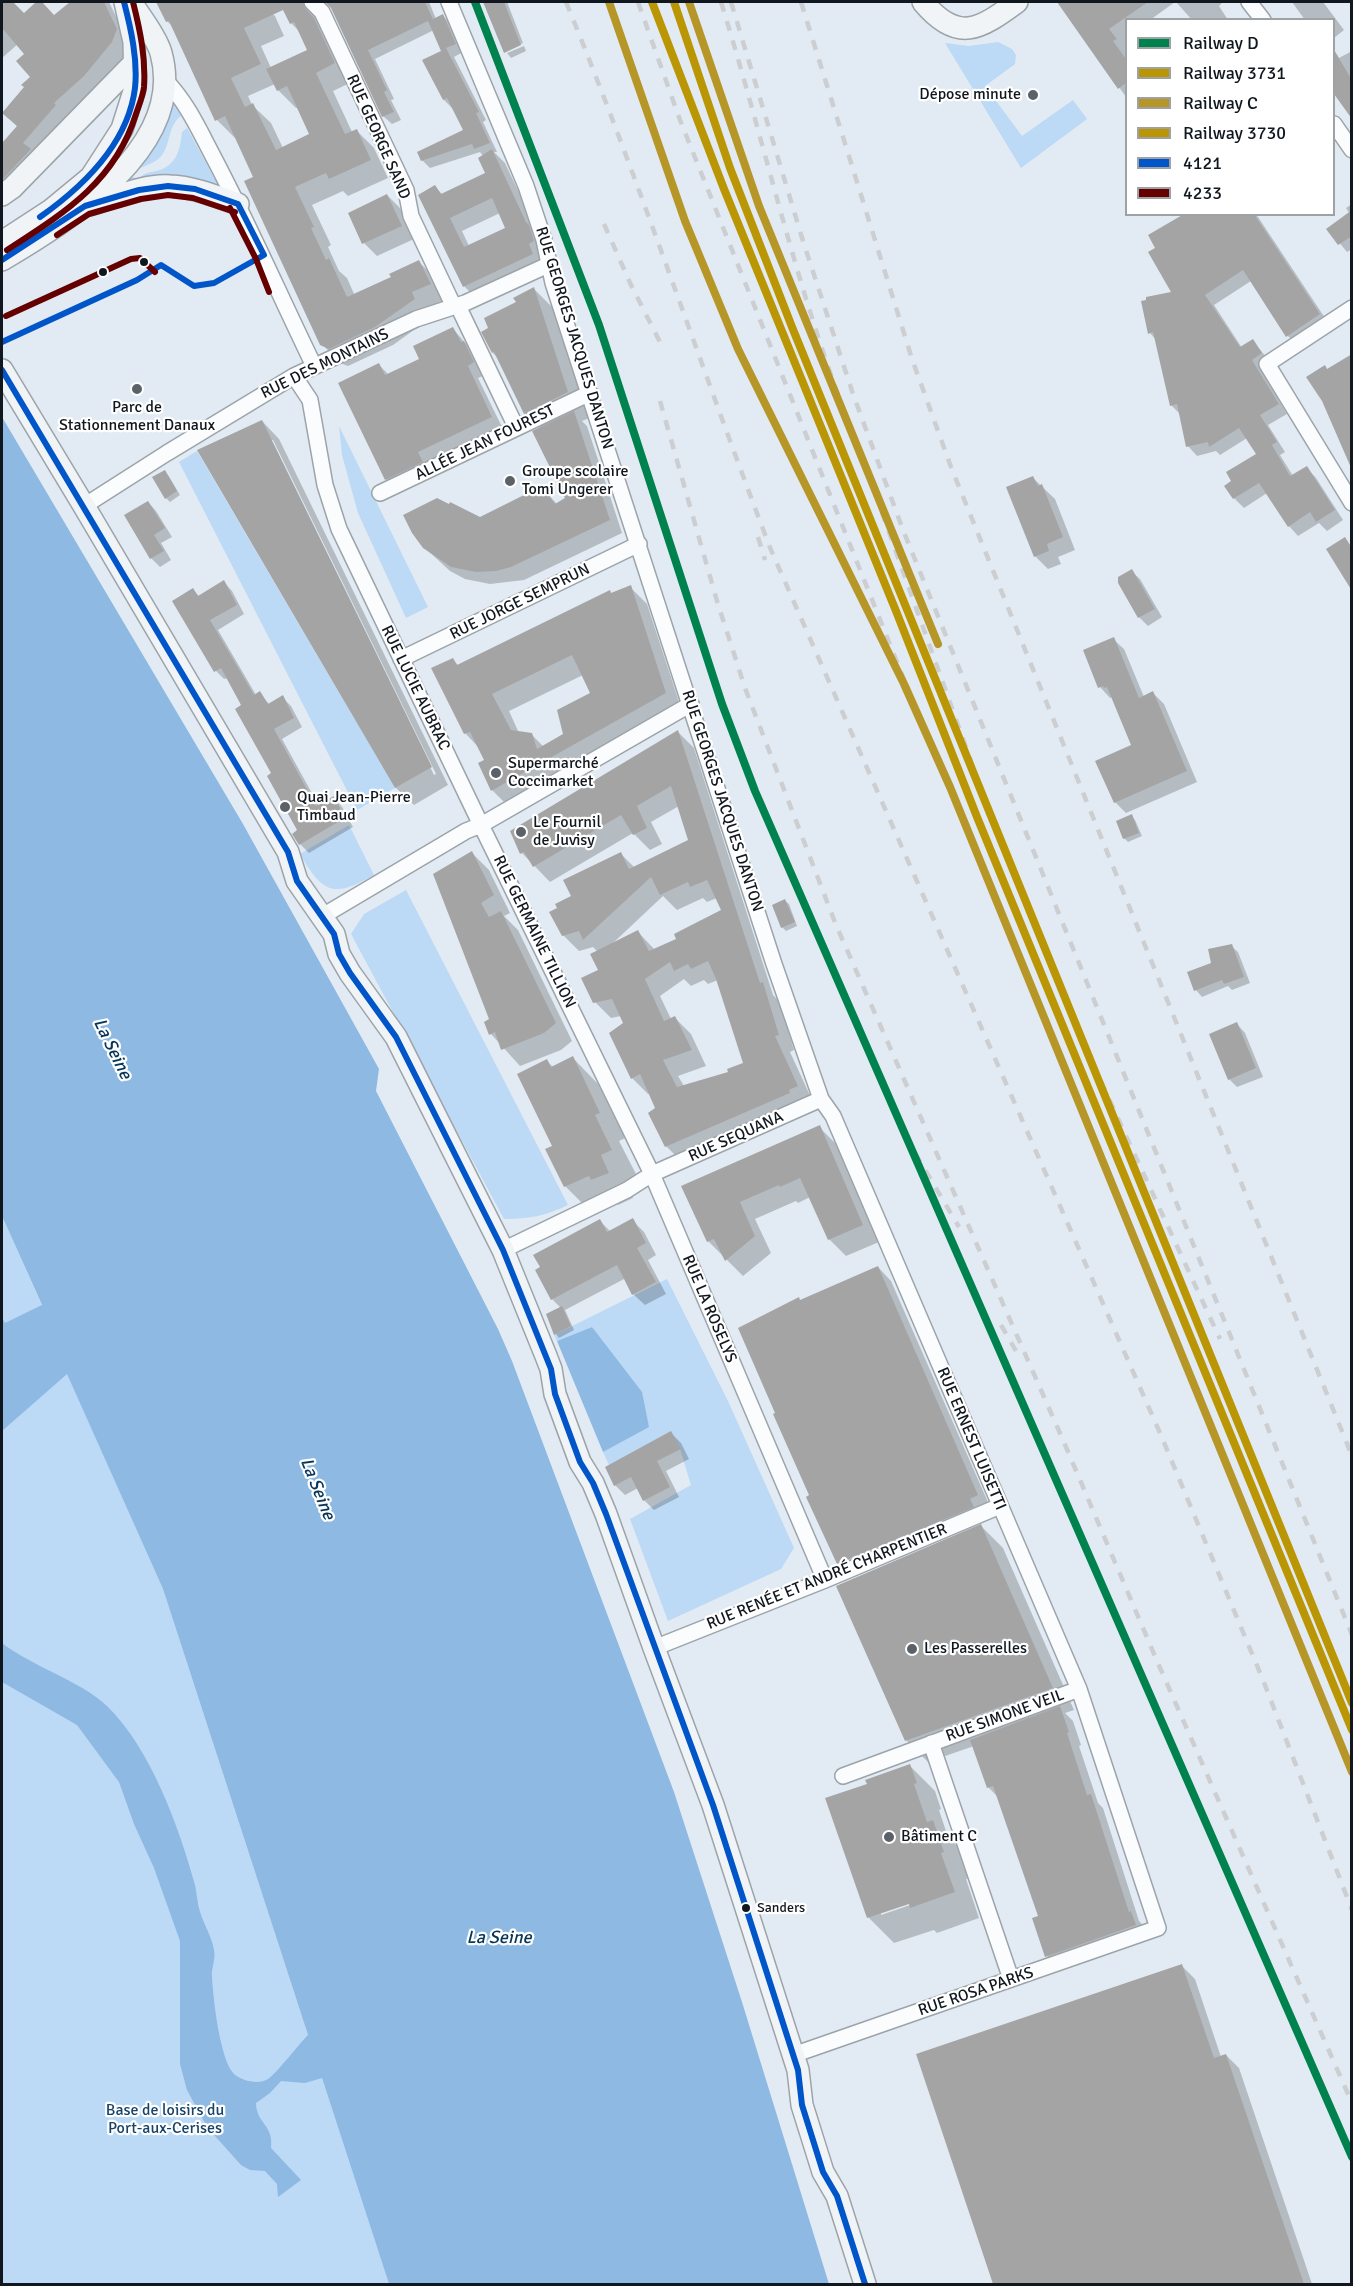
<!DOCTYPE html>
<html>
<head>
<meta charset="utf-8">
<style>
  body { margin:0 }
  #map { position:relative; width:1353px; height:2286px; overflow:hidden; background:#e2ebf3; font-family:Signika,sans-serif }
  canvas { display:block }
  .frame { position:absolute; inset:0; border:3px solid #10171e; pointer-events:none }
  .legend { position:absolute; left:1125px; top:18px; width:210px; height:198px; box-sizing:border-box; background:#fff; border:2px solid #9fa2a5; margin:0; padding:8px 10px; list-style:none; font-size:18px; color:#10171e }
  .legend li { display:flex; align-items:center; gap:12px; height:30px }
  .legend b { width:30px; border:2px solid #9fa2a5 }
</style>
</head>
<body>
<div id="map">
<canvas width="1353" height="2286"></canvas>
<div class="frame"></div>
<ul class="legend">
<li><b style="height:8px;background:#00824e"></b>Railway D</li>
<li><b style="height:8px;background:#ba9504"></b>Railway 3731</li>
<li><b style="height:8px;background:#b79628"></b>Railway C</li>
<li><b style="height:8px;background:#ba9504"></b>Railway 3730</li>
<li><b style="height:8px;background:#0055c8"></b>4121</li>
<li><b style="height:8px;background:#600"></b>4233</li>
</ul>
</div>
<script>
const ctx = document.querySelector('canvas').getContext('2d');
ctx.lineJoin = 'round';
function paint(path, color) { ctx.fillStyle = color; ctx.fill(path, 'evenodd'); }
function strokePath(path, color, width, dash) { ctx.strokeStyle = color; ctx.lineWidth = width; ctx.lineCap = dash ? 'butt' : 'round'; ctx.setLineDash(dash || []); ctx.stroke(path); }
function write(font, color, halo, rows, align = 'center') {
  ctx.font = font + ' Signika,sans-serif'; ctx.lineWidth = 4.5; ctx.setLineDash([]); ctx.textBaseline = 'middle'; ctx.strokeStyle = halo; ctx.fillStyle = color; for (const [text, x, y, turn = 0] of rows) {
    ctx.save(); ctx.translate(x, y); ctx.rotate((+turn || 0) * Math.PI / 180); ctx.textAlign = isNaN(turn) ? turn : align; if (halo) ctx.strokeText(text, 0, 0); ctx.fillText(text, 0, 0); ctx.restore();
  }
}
const green = new Path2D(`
  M998,42L1012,49L1016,55L1015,64L985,86L1022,136L1073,100L1087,119L1021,168L945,43L969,46Z
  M170,101L174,103L181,116C168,125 171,143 162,155C154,166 139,165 130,176L139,179C144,172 149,173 156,171C177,166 180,150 182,132L187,128L219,187L115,192Z
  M339,426L428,607L406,618L358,513L342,455Z
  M197,451L395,788L357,810L179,462Z
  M349,825L374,875C334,898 323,894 300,854Z
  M406,890L568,1205C546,1216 528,1219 504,1219L351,934L364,914Z
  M2,1216L42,1306L67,1373L163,1589L389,2284H2Z
  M667,1279L728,1401L794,1548L781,1569L668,1621L630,1519L691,1485L680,1449L609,1465L603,1452L649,1426L592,1327L557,1341L554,1335Z`);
const water = new Path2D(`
  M2,417L243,824L379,1069L376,1091L498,1329L512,1361L674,1792L742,2002L829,2284H389L322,2078L305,2083L281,2081L270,2093L256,2103C256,2123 274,2125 271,2148L301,2180L278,2197L277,2184L265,2171L250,2170L241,2165L207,2127L187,2090L180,2064V1941L154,1868L134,1824L119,1782L77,1725L2,1682V1643C33,1667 79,1680 107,1706C151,1749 179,1827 195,1885C197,1894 197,1903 200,1912C204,1925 212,1937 214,1950C216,1959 211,1968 212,1977C213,1998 220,2060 234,2074C242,2081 259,2085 268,2079C276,2074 300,2043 308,2035L163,1589L67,1374L2,1431V1317L5,1323L42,1305L2,1216Z
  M592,1327L642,1392L649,1427L603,1452L557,1341Z`);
const shadow = new Path2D(`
  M2,2H12L25,15L40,2L54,16L72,2H109L129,43L125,55L96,89L66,116L68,119L2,205V145L18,127L3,113L33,77L26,54L18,44L2,58Z
  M158,2H261L275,16L284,36L261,46L271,68L309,50L301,33L291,23L280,2H305L313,10L352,82L333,91L352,132L356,130L374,148L388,178L348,196L343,191L312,205L331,245L328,247L339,271L347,278L355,296L393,278L419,262L437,280L448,302L432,317L393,345L348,366L340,363L322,344L255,178L236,137L235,138L217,120L173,27L167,21ZM275,84L278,90L296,108L299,107L311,134L283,148L271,123L252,105L248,96Z
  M327,2H378L380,8L394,2H429L436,19L443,16L451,24L463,52L454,57L486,120L483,122L497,152H494L505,163L541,239L545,267L477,299L464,286L434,186L443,195L487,174L483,156L480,152L430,168L422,160L465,131L452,108L444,100V51L434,30L375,59L394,99L391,100L401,120L392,124L383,116L332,7ZM500,213L506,229L469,246L462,231Z
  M485,2H507L523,43L505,52Z
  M1059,2H1175L1150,20H1126V97Z
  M1176,2H1221L1222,3L1219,6L1228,20H1192Z
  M1292,2H1323L1344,30L1334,38V20H1305Z
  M524,46L526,51L511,58L507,53Z
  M1334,50L1339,58L1352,51V112L1344,106L1334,90Z
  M387,195L400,208L414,239L377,256L364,243Z
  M1352,204V249L1347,252L1328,229L1350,214L1346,208Z
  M1187,214H1256L1329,324L1297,345L1288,336L1251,281L1214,305L1242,348L1253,341L1271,363L1261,370L1287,414L1268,425L1285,452L1280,455L1293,476L1307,468L1316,478L1343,520L1327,531L1319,523L1298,536L1289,526L1267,493L1244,508L1234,498L1226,486L1258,454L1247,438L1220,455L1216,451L1197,456L1188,446L1181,415L1171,405L1156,340L1150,333L1174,293Z
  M534,289L558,313L592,417L582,421L587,426L622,533L524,580L490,584L465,579L450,571L424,547L542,488L557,504L567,499L541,429L525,413L498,358L493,353Z
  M453,329L475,354L485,375L478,378L503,429L398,491L386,479L379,365L389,375L421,360Z
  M262,421L279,439L448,785L414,805L396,788L199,451ZM270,440H273L436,774L434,775Z
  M168,475L180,495L170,502L166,498Z
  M1033,478L1055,499L1075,550L1058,557L1061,564L1048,569L1035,556Z
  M148,502L156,511L172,537L161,543L171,560L160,567L151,558L126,516Z
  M1131,571L1140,579L1162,617L1148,626L1139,617L1119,583Z
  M224,582L232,591L244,614L218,630L256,695L259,693L270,705L282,697L291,706L302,727L282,739L319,806L334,798L342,807L353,827L309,853L300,844L299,831L243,706L228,678L224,679L216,671L193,590L200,597Z
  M630,587L647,604L682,711L510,808L493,791L480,764L486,761L480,749L465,733L453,660L459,666ZM583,675L592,694L565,735L544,747L532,735L519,733L509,711Z
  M1113,639L1124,649L1144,697L1153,693L1164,704L1197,782L1126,813L1115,802L1133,746L1112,697L1110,698L1100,687Z
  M678,732L694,748L773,995L778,1000L785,1020L794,1050L790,1052L813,1102L682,1162L666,1146L657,1108L650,1093L648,1094L632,1078L625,1024L621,1016L611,1018L595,1002L600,970L598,952L593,947L579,951L563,935L573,897L621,854L635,868L690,841L679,806L651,822L662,844L650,850L633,833L550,882L522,853L512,831ZM663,896L677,910L703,898L707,902L717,898L723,911L678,940L655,950L638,932L612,944ZM684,979L691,986L704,980L708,984L718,980L745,1064L730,1073L684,1086L678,1076L706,1066L691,1034L675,1018L671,1019L660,996Z
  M1131,816L1135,820L1142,836L1128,842L1124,838Z
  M472,853L489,870L510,913L504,916L518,930L572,1041L561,1050L520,1066L491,1034V1020Z
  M785,901L789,904L797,926L786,931L782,927Z
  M1231,946L1238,952L1250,983L1232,990L1228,986L1202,997L1196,990L1213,963Z
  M1237,1024L1245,1033L1263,1077L1237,1087L1229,1079Z
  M573,1058L598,1084L625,1138L619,1141L637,1176L626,1181L633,1198L618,1205L614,1201L591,1212L565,1186L554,1147L547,1061L554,1068Z
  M819,1127L836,1144L879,1242L846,1256L829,1239L810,1197L798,1203L796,1201L755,1219L771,1253L743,1276L708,1241L683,1187Z
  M632,1220L644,1232L656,1255L648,1260L666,1294L645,1305L633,1294L626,1278L565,1310L574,1330L559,1338L556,1334L561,1308L552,1299L600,1221L611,1232Z
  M878,1267L891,1281L991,1509L983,1513L986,1520L852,1577L838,1564L811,1496L800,1301Z
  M671,1433L681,1443L689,1459L666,1471L679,1497L654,1510L644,1500L638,1488L625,1495L615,1485Z
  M981,1526L1003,1548L1074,1710L1065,1713L1073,1721L1081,1745L1079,1746L1098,1803L1103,1808L1139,1921L1144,1926L1059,1969L1047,1956L1040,1917L998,1797L988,1787L974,1746L928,1762L907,1741L838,1587Z
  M910,1766L935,1791L941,1809L939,1810L948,1837L958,1847L969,1878L966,1879L979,1918L937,1933L934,1930L894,1943L869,1918L827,1799L869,1785ZM915,1900L916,1903L881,1915V1912Z
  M1182,1966L1195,1979L1221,2057L1226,2055L1239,2068L1312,2284H995L918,2055Z`);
const building = new Path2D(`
  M2,2H13L24,13L36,2H42L54,15L70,2H104L117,29L112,42L84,76L54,103L56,105L23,143L31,149L2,180V143L17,126L2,113L24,87L21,85L30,77L16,61L24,54L2,28Z
  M156,2H303L305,8L314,18L335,63L316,73L345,134L357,129L371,160L329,179L326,173L295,187L314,227L311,228L326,260L329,258L347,297L391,277L389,274L419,260L431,284L412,292L415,299L375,327L329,349L320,345L244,181L253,177L225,116L215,121L169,21L166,22ZM283,10L290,24L294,22L307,50L266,69L277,91L287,86L309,134L276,150L253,103L245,107L231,78L261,64L244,28Z
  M325,2H425L433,19L443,14L456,44L446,48L479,112L476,113L490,143L474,149L472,144L421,161L417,152L463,130L447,98L443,100L422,60L443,50L441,51L428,21L368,50L387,90L384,92L394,112L382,117L331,8Z
  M483,2H504L521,45L504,53Z
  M1057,2H1148L1109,29L1117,39L1113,41L1126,59V83L1118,89Z
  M1334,50L1352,80V119L1334,94Z
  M492,149L526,222L529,225L534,241L529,244L533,254L463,287L418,195L435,185L441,194L485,173L478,158ZM492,198L505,228L464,247L450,218Z
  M387,194L402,226L362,244L348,213Z
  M1352,210V236L1338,245L1326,229Z
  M1184,214H1254L1320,314L1286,337L1243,270L1205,295L1240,347L1253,339L1262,353L1252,360L1279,404L1260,415L1277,442L1272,445L1290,476L1307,466L1335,510L1316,522L1310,512L1288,527L1259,483L1233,499L1224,486L1231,481L1226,472L1256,454L1239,428L1209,447L1208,442L1186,447L1177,404L1170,406L1153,332L1148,334L1141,301L1146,300V297L1171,292L1148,252L1155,248L1148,235Z
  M534,287L568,392L524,414L494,352L492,353L481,332L488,328L484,318L516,302L513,298Z
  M453,327L459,338L461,342L464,341L474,362L468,366L492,417L418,452L423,462L385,480L338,383L379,363L385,375L419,359L413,346Z
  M1352,354V470L1322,401L1306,377L1325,365L1327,369Z
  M574,411L610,520L511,567L496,571L476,572L451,567L423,548L412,533L403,515L437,498L449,504L450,502L480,517L542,486L555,504L565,498L532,431Z
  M262,420L432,767L395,788L197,450Z
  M165,470L177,491L165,499L152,477Z
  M1033,476L1038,486L1042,484L1063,537L1047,544L1049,551L1034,557L1006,487Z
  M148,501L165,528L154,535L164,551L150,559L124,515Z
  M1345,537L1352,548V591L1326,549Z
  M1132,569L1155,609L1138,618L1118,583V577Z
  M224,580L237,605L210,620L254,695L260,691L268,704L283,695L294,718L274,729L316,806L334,796L345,818L299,845L292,834L297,830L267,776L271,773L235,709L241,705L221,668L214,672L172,601L193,588L198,596Z
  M631,585L666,693L491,791L478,763L484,760L470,732L464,734L431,668L453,658L457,665L610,590L611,593ZM572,655L590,693L557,710L563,734L537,749L532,733L511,730L492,694Z
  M1114,637L1139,698L1153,691L1187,771L1114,803L1095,761L1131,745L1107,687L1104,688L1103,686L1098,688L1083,650Z
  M678,730L760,983L763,982L769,1002L779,1035L775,1036L798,1086L789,1090L790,1093L665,1147L648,1113L655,1108L640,1074L631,1079L609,1033L623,1023L612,999L593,1003L581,978L598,970L590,954L638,930L649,951L676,939L674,934L721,910L707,880L690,887L688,882L660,895L651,877L583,940L579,931L562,936L549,912L557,908L555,904L571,896L563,880L621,852L629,869L688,840L671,786L637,806L647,828L633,835L621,815L533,867L524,852L520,854L510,831ZM708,961L716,979L743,1063L727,1069L728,1072L677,1087L663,1060L692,1050L675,1016L664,1021L645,979L670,962L674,971L688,964L691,969Z
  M1132,814L1139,833L1123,839L1116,821Z
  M472,851L494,895L481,903L489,917L501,911L556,1023L544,1033L501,1050L495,1032L489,1035L484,1022L489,1019L433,874Z
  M785,899L795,922L781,928L772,905Z
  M1232,944L1244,977L1224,984L1222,980L1194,991L1187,972L1211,963L1208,949Z
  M1237,1022L1256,1068L1228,1080L1209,1034Z
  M573,1056L600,1113L595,1115L612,1150L601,1155L609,1173L591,1180L589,1176L564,1187L545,1149L552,1146L517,1074L547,1059L551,1067Z
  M820,1125L863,1225L828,1240L800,1178L780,1187L779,1185L740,1202L755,1236L725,1261L714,1239L707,1242L681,1186Z
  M633,1218L646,1243L637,1248L656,1282L632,1295L617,1265L551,1300L535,1270L540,1267L533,1255L600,1219L607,1232Z
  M878,1266L978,1495L970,1499L974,1507L837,1564L806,1497L809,1495L773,1414L775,1413L738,1328L799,1297L800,1300Z
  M562,1306L571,1326L554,1335L546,1314Z
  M671,1431L681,1449L657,1461L670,1487L643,1501L631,1477L614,1486L605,1467Z
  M981,1524L1053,1688L905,1741L836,1586Z
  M1060,1706L1069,1732L1067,1733L1087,1795L1091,1794L1129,1912L1131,1911L1136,1925L1045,1957L1032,1918L1038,1916L993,1786L987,1788L970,1740Z
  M910,1764L917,1783L914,1784L927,1822L933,1820L944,1852L941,1853L955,1892L910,1908L909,1904L867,1918L825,1798L867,1784L865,1780Z
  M1182,1964L1214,2058L1226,2054L1304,2284H993L916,2054Z`);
const street = new Path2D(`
  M312,2L322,12L406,190L411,216L454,307
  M449,2L526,186L544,240L553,283L774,964L821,1099L833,1116L1079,1689L1158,1928L793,2055
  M1249,2L1263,20
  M165,80C188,103 201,134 216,162C251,229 281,298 314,366
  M1334,124L1352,150
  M458,306L516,427
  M1352,308L1267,364L1352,503
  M294,376L310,400L325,485L339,529L481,825L466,831L321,917
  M380,493L590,393
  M84,506L167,453L294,376L416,319L465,303L548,265
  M401,659L639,544
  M691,704L481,825L652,1174L825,1580
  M503,1250L627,1190L652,1174L821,1099
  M654,1648L825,1580L1000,1506
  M931,1743L1011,1979
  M843,1776L1079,1689`);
const secondary = new Path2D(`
  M923,2C958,44 980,29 1017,2
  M2,195L12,188L133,64
  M89,205C114,198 144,184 170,186C194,187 215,196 238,204
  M2,242L51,210L91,177L122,129L135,88L134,42L125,2
  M2,260C68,221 187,147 161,53C157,38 140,16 131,2
  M2,370L84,506L288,852L297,881L334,934L339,954L350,973L396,1037L503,1250L546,1356L551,1369L555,1394L580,1462L593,1483L606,1514L654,1648L713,1805L798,2070L802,2105L823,2172L837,2196L865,2284`);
const rail = new Path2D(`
  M566,2C640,182 701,368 771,550L1160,1433L1263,1680L1352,1910
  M638,2L680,120L927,737
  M721,2C762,134 792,270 840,400
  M731,2L803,241L853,394L903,530L1352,1635
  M801,2L912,359L951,467L1352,1456
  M604,224L631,285L661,344
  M660,401L717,601L745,688L836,925L1063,1440L1157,1661L1352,2103
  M875,493L987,806
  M758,537L765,560
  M1084,1045L1220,1339
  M905,1136L959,1227
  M1001,1325L1016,1351`);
const bus1 = new Path2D(`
  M40,217C84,186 128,144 135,88C138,60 131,29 124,2
  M2,260L85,206L139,190L168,186L195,189L238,204L264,255L214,283L194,286L161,265L137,280L2,342
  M2,370L288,852L297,881L334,934L339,954L350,973L396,1037L503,1250L551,1369L555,1394L580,1462L593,1483L606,1514L713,1805L798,2070L802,2105L823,2172L837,2196L865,2284`);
const bus2 = new Path2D(`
  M230,208L256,259L269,292
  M57,235L89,214L141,199L168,195L193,198L235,212
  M7,250C64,213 115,182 136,114C139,105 143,96 144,87C146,58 140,30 133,2
  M6,316L131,259L140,258L155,272`);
const rail1 = new Path2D(`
  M475,2L599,325L722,704L755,791L1352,2157`);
const rail2 = new Path2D(`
  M652,2L724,189L896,611L977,817L1352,1730`);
const rail3 = new Path2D(`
  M609,2L685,221L738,349L904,684L950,787L1352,1772
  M689,2L759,206L938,644`);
const rail4 = new Path2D(`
  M674,2L730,168L792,327L1352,1703`);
const markers = [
  [1033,95,6,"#5a6169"],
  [144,262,5,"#10171e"],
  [103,272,5,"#10171e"],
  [137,389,6,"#5a6169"],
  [510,481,6,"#5a6169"],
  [496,773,6,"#5a6169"],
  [285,807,6,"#5a6169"],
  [521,832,6,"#5a6169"],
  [912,1649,6,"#5a6169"],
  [889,1837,6,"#5a6169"],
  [746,1908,5,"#10171e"]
];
const busNames = [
  ["Sanders",757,1908]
];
const poiNames = [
  ["Dépose minute",1021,95,"right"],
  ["Parc de",137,408,"center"],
  ["Stationnement Danaux",137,426,"center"],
  ["Groupe scolaire",522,472],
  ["Tomi Ungerer",522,490],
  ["Supermarché",508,764],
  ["Coccimarket",508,782],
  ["Quai Jean-Pierre",297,798],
  ["Timbaud",297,816],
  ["Le Fournil",533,823],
  ["de Juvisy",533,841],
  ["Les Passerelles",924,1649],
  ["Bâtiment C",901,1837]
];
const streetNames = [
  ["RUE GEORGE SAND",378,137,66],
  ["RUE GEORGES JACQUES DANTON",574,338,73],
  ["RUE DES MONTAINS",325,364,-26],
  ["ALLÉE JEAN FOUREST",485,443,-26],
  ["RUE JORGE SEMPRUN",520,602,-26],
  ["RUE LUCIE AUBRAC",415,688,64],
  ["RUE GEORGES JACQUES DANTON",722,801,72],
  ["RUE GERMAINE TILLION",534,932,64],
  ["RUE SEQUANA",736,1137,-24],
  ["RUE LA ROSELYS",709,1309,67],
  ["RUE ERNEST LUISETTI",971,1439,67],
  ["RUE RENÉE ET ANDRÉ CHARPENTIER",827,1577,-22],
  ["RUE SIMONE VEIL",1005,1716,-20],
  ["RUE ROSA PARKS",976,1992,-19]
];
const parkNames = [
  ["Base de loisirs du",165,2111],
  ["Port-aux-Cerises",165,2129]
];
const waterNames = [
  ["La Seine",112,1049,64],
  ["La Seine",317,1489,68],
  ["La Seine",499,1938]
];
paint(green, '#bcd9f5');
paint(water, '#8db9e2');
paint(shadow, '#0003');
paint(building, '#a4a4a5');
strokePath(street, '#9ca4aa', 18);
strokePath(secondary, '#9ca4aa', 24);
strokePath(street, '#fbfcfd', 15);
strokePath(secondary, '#f0f4f7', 21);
strokePath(rail, '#ccced1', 4.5, [10, 10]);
strokePath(bus1, '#0055c8', 6);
strokePath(bus2, '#600', 6);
strokePath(rail1, '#00824e', 8);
strokePath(rail2, '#ba9504', 8);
strokePath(rail3, '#b79628', 8);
strokePath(rail4, '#ba9504', 8);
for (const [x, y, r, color] of markers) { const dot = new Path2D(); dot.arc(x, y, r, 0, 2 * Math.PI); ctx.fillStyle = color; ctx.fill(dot); strokePath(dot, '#fff', 2); }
write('14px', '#10171e', '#fff', busNames, 'left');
write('16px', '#10171e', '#fff', poiNames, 'left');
write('16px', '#10171e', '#fff', streetNames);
write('16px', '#174368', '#fff', parkNames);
write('italic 18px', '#073659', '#fff', waterNames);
</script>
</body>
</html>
